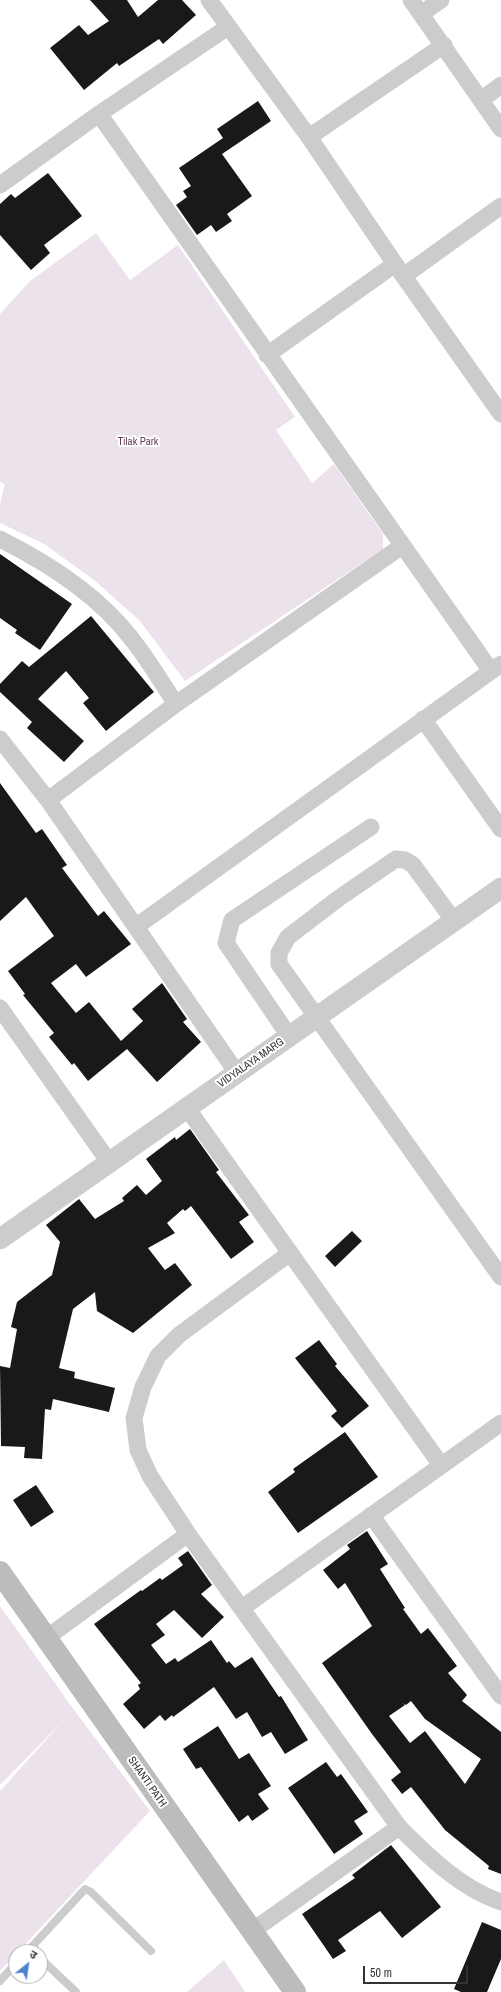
<!DOCTYPE html>
<html>
<head>
<meta charset="utf-8">
<style>
  body { margin:0 }
  #map { position:relative; width:501px; height:1992px; overflow:hidden; background:#fff; font-family:"Archivo Narrow","Noto Sans Devanagari",sans-serif }
  canvas { display:block }
  .north { position:absolute; left:8px; top:1944px; width:40px; height:40px; box-sizing:border-box; background:#fff; border:1px solid #adadad; border-radius:50%; rotate:30deg; font-size:11px; font-weight:700; line-height:16px; text-align:center; color:#323232 }
  .north::after { content:''; display:block; margin:auto; width:14px; height:18px; background:#4b83d1; clip-path:polygon(50% 0,100% 100%,50% 72%,0 100%) }
  .scale { position:absolute; left:363px; top:1966px; width:105px; height:18px; box-sizing:border-box; border:2px solid #323232; border-top:0; padding-left:5px; font-size:12px; line-height:14px; white-space:nowrap; color:#323232; -webkit-text-stroke:3px #fff; paint-order:stroke }
</style>
</head>
<body>
<div id="map">
<canvas width="501" height="1992"></canvas>
<div class="north">उ</div>
<div class="scale">50 m</div>
</div>
<script>
const ctx = document.querySelector('canvas').getContext('2d');
ctx.lineJoin = 'round';
function paint(path, color) { ctx.fillStyle = color; ctx.fill(path, 'evenodd'); }
function strokePath(path, color, width, dash) { ctx.strokeStyle = color; ctx.lineWidth = width; ctx.lineCap = dash ? 'butt' : 'round'; ctx.setLineDash(dash || []); ctx.stroke(path); }
function write(font, color, halo, rows, align = 'center') {
  ctx.font = font + ' "Archivo Narrow",sans-serif'; ctx.lineWidth = 4; ctx.setLineDash([]); ctx.textBaseline = 'middle'; ctx.strokeStyle = halo; ctx.fillStyle = color; for (const [text, x, y, turn = 0] of rows) {
    ctx.save(); ctx.translate(x, y); ctx.rotate((+turn || 0) * Math.PI / 180); ctx.textAlign = isNaN(turn) ? turn : align; if (halo) ctx.strokeText(text, 0, 0); ctx.fillText(text, 0, 0); ctx.restore();
  }
}
const green = new Path2D(`
  M96,233L130,280L178,245L295,417L276,430L312,483L334,464L383,534V549L185,681L139,620L94,580L44,544L0,523V504L5,484L0,482V314L30,281Z
  M0,1606L74,1710L150,1811L0,1971V1791L64,1720L0,1785Z
  M224,1960L245,1992H187Z`);
const building = new Path2D(`
  M90,0H127L138,17L158,0H182L196,15L163,44L159,39L119,66L117,63L84,90L50,48L79,25L88,35L109,21Z
  M258,101L271,121L222,154L252,196L227,214L232,221L216,232L211,225L197,235L176,205L187,197L183,191L191,186L179,168L223,138L217,129Z
  M48,173L82,216L44,245L50,253L31,270L0,235V204L11,194L15,198Z
  M0,554L72,604L40,650L15,633L17,630L0,618Z
  M91,616L154,692L106,731L83,703L89,698L66,671L38,699L84,741L64,762L27,728L32,722L0,692V684L22,661L29,667Z
  M0,783L36,833L42,829L67,865L62,868L98,916L104,911L131,944L86,977L76,964L51,983L76,1013L89,1002L121,1041L143,1021L132,1009L162,983L187,1019L183,1022L201,1042L157,1082L127,1049L88,1081L74,1063L72,1065L49,1037L54,1033L23,995L25,994L8,971L54,936L26,897L0,921Z
  M190,1129L219,1170L216,1172L249,1215L239,1222L254,1242L231,1259L191,1206L185,1211L183,1209L167,1223L175,1233L148,1248L165,1270L175,1263L192,1285L133,1333L97,1311L95,1292L73,1309L59,1368L75,1372L74,1378L115,1388L109,1412L53,1399L51,1410L45,1409L42,1459L24,1458L25,1447L1,1446L0,1366L10,1368L17,1329L11,1327L17,1302L52,1275L60,1242L46,1225L79,1199L95,1219L124,1201L122,1198L137,1185L146,1195L162,1181L146,1159L175,1137L176,1140Z
  M352,1231L362,1241L335,1267L325,1256Z
  M319,1340L337,1364L335,1366L369,1406L342,1428L331,1416L337,1411L295,1358Z
  M345,1432L378,1477L298,1533L268,1492L295,1472L293,1469Z
  M36,1485L54,1512L31,1527L13,1500Z
  M367,1531L388,1564L380,1569L405,1608L403,1609L421,1634L428,1628L457,1666L448,1673L467,1695L462,1701L501,1732V1874L488,1869L489,1866L445,1830L411,1787L402,1794L391,1780L401,1772L372,1734L322,1663L372,1626L345,1583L338,1589L323,1570L350,1549L347,1545ZM411,1701L425,1719L481,1759L465,1784L425,1731L410,1743L389,1716L405,1705L402,1703L406,1705Z
  M188,1551L212,1585L201,1594L224,1617L202,1638L174,1610L156,1624L165,1635L151,1645L166,1664L175,1658L178,1662L211,1640L227,1663L229,1661L235,1668L252,1657L279,1697L281,1696L308,1740L285,1754L271,1732L262,1737L247,1712L236,1719L214,1687L173,1717L172,1715L165,1721L160,1715L144,1729L123,1704L140,1689L138,1685L141,1683L94,1624L141,1590L142,1591L160,1578L162,1580L183,1565L178,1558Z
  M218,1726L239,1759L249,1753L271,1786L258,1794L269,1809L252,1821L248,1815L239,1822L201,1767L196,1769L183,1749Z
  M326,1762L337,1777L341,1774L368,1812L354,1821L363,1834L334,1854L288,1788Z
  M391,1845L441,1907L402,1938L380,1911L338,1940L346,1951L333,1959L302,1914L355,1878L352,1875Z
  M482,1922L501,1930V1959L487,1992H461L454,1989Z`);
const service = new Path2D(`
  M27,1952L85,1889L91,1892L151,1951
  M40,1958L76,1992
  M0,1981L16,1963`);
const minor = new Path2D(`
  M209,0L309,137L395,264L501,414
  M411,0L501,129
  M421,14L441,0
  M481,100L501,85
  M99,114L491,671
  M309,137L444,45
  M0,185L99,114L228,27
  M405,275L501,206
  M267,355L395,264
  M0,539C48,563 98,595 131,638C148,659 161,682 176,704
  M423,719L501,829
  M0,739L48,800L237,1073
  M48,800L176,704L402,546
  M454,921L413,865L405,860L396,859L339,898L288,937L279,953V964L501,1277
  M137,926L501,664
  M0,1008L109,1162
  M289,1036L226,943L232,920L371,827
  M187,1108L441,1465
  M290,1253L179,1335L158,1356L143,1387L134,1418L138,1450L150,1476L188,1534L399,1827C428,1856 460,1888 501,1902
  M371,1515L501,1696
  M242,1608L501,1423
  M45,1639L188,1534
  M252,1931L399,1827`);
const tertiary = new Path2D(`
  M0,1239L501,888`);
const secondary = new Path2D(`
  M0,1572L295,1992`);
const parkNames = [
  ["Tilak Park",138,442]
];
const streetNames = [
  ["VIDYALAYA MARG",251,1063,-35],
  ["SHANTI PATH",147,1782,55]
];
paint(green, '#ece2eb');
paint(building, '#191919');
strokePath(service, '#ccc', 8);
strokePath(minor, '#ccc', 17);
strokePath(tertiary, '#ccc', 21);
strokePath(secondary, '#bcbcbc', 22);
write('11px', '#694461', '#fff', parkNames);
write('11px', '#323232', '#fff', streetNames);
</script>
</body>
</html>
